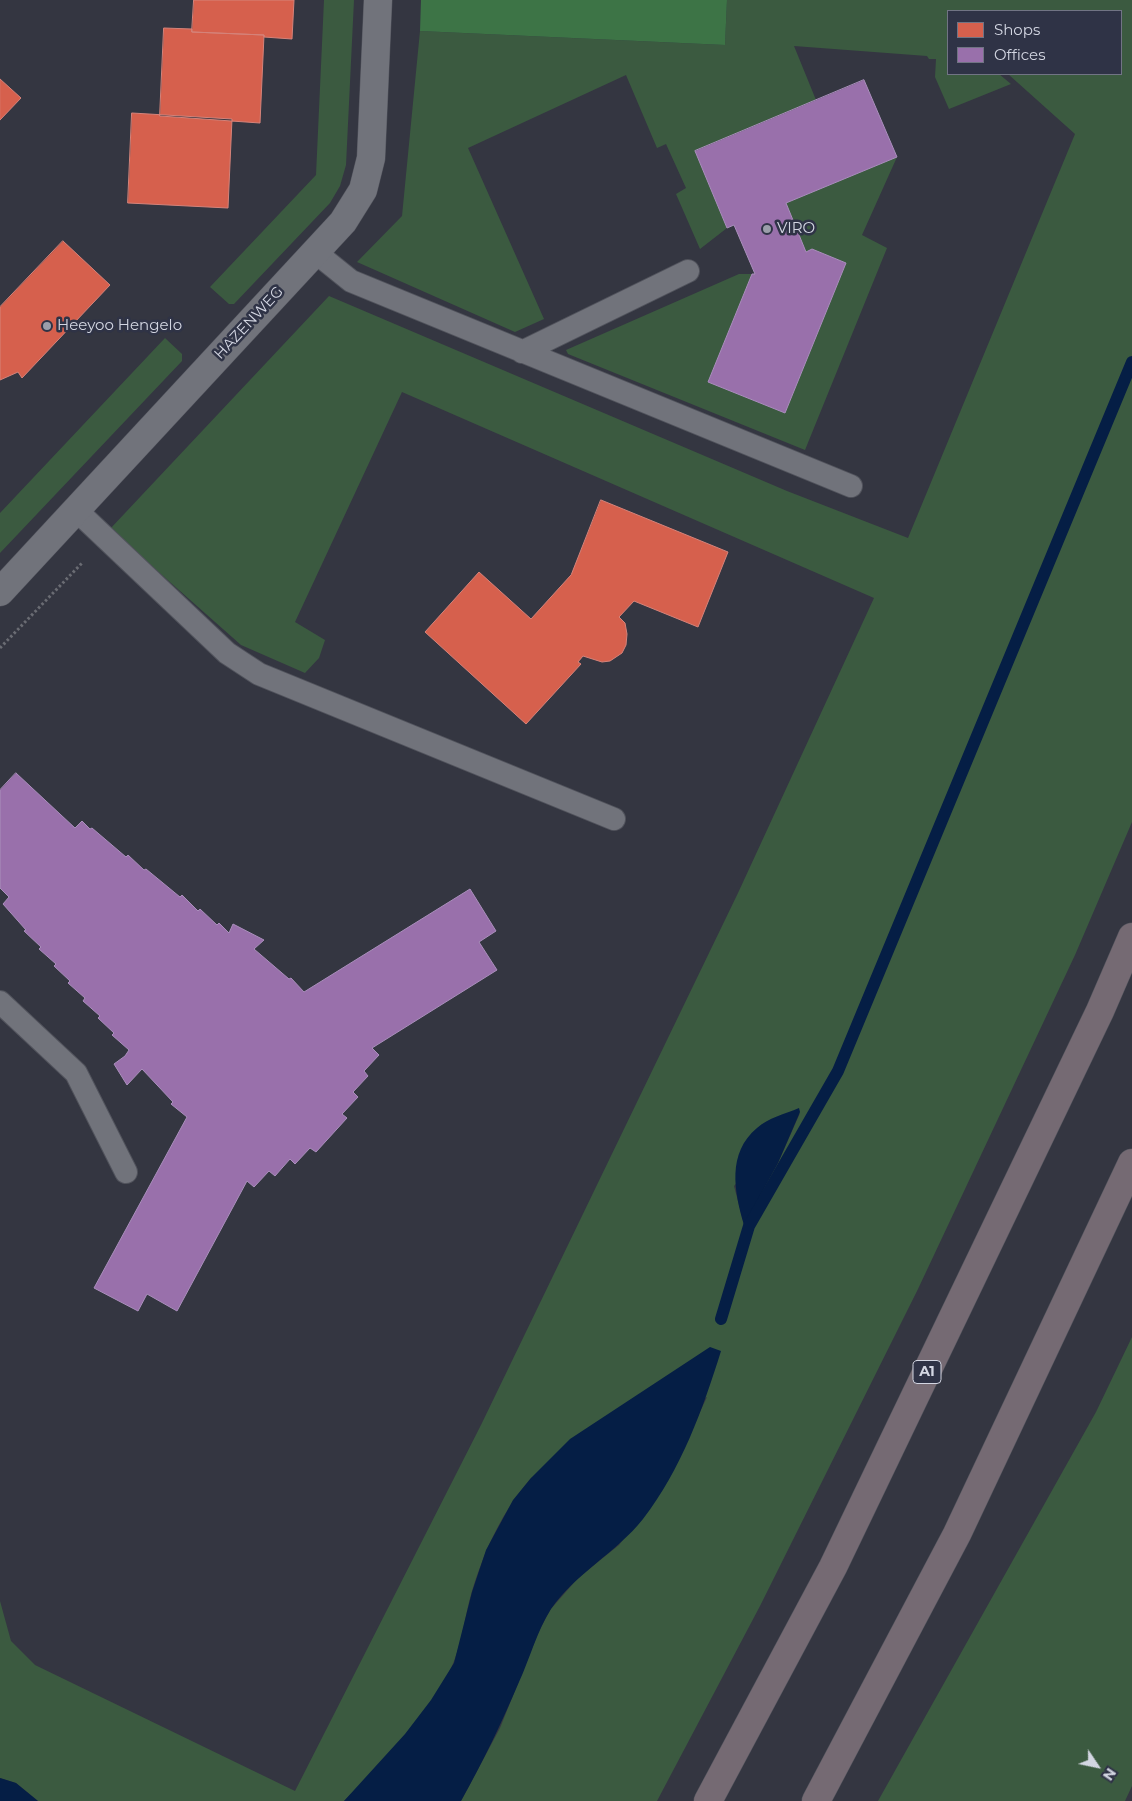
<!DOCTYPE html>
<html>
<head>
<meta charset="utf-8">
<style>
  body { margin:0 }
  #map { position:relative; width:1132px; height:1801px; overflow:hidden; background:#343641; font-family:Montserrat,sans-serif }
  canvas { display:block }
  .legend { position:absolute; left:947px; top:10px; width:175px; height:65px; box-sizing:border-box; background:#2f3346; border:1px solid #717484; margin:0; padding:6px 9px; list-style:none; font-size:15px; color:#d3d6e2 }
  .legend li { display:flex; align-items:center; gap:10px; height:25px }
  .legend b { width:25px; border:1px solid #717484 }
  .north { position:absolute; left:1072px; top:1741px; width:50px; height:50px; -webkit-text-stroke:4px #2f3346; paint-order:stroke; rotate:124deg; font-size:14px; font-weight:700; line-height:20px; text-align:center; color:#d3d6e2 }
  .north::after { content:''; display:block; margin:auto; width:18px; height:22px; background:#d3d6e2; clip-path:polygon(50% 0,100% 100%,50% 72%,0 100%) }
</style>
</head>
<body>
<div id="map">
<canvas width="1132" height="1801"></canvas>
<ul class="legend">
<li><b style="height:14px;background:#d6604d"></b>Shops</li>
<li><b style="height:14px;background:#9970ab"></b>Offices</li>
</ul>
<div class="north">N</div>
</div>
<script>
const ctx = document.querySelector('canvas').getContext('2d');
ctx.lineJoin = 'round';
function paint(path, color) { ctx.fillStyle = color; ctx.fill(path, 'evenodd'); }
function strokePath(path, color, width, dash) { ctx.strokeStyle = color; ctx.lineWidth = width; ctx.lineCap = dash ? 'butt' : 'round'; ctx.setLineDash(dash || []); ctx.stroke(path); }
function write(font, color, halo, rows, align = 'center') {
  ctx.font = font + ' Montserrat,sans-serif'; ctx.lineWidth = 5; ctx.setLineDash([]); ctx.textBaseline = 'middle'; ctx.strokeStyle = halo; ctx.fillStyle = color; for (const [text, x, y, turn = 0] of rows) {
    ctx.save(); ctx.translate(x, y); ctx.rotate((+turn || 0) * Math.PI / 180); ctx.textAlign = isNaN(turn) ? turn : align; if (halo) ctx.strokeText(text, 0, 0); ctx.fillText(text, 0, 0); ctx.restore();
  }
}
const green = new Path2D(`
  M324,0H354L346,165L340,186L330,203L234,304H229L210,287L316,175Z
  M727,0H1132V822L1075,955L918,1289L760,1606L657,1801H461L500,1728L538,1633L550,1610L578,1578L619,1545L668,1480L707,1397L531,1478C502,1512 485,1549 472,1591C465,1614 463,1639 454,1661C438,1703 377,1770 344,1801H38L16,1783L0,1778V1601L11,1641L35,1665L295,1791L481,1425L738,893L874,598L402,392L295,622L325,640L319,658L305,673L241,645L110,529L329,296L787,491L908,538L1075,134L1008,74H1121V11H948V74H999L1011,84L949,109L935,77L936,59H929L927,56L794,46L816,100L695,151L727,228L700,249L676,194L686,188L666,144L657,148L626,75L468,148L544,319L515,332L357,262L402,216L420,31L725,45ZM800,1113L778,1163L744,1224L734,1186Z
  M897,157L862,235L887,248L805,450L568,354L566,350L739,274H752L708,382L785,413L846,263L812,249L806,252L786,203Z
  M165,338L182,354V361L0,553V513Z
  M1132,1337V1786L1125,1801H878L1096,1412Z`);
const forest = new Path2D(`
  M421,0H727L725,45L420,31Z`);
const water = new Path2D(`
  M799,1108L800,1112L778,1163L744,1225C734,1191 727,1153 757,1128C768,1118 785,1114 799,1108Z
  M710,1347L721,1351C703,1409 681,1470 643,1519C616,1553 576,1573 551,1609C537,1631 530,1658 519,1682C502,1722 483,1762 461,1801H344L405,1734L431,1700L454,1663L472,1592L486,1550L513,1500L531,1478L570,1439Z
  M0,1778L16,1783L38,1801H0Z`);
const shops = new Path2D(`
  M194,0H294L292,39L264,37V35L192,32Z
  M164,28L192,29V32L264,35L260,123L160,116Z
  M0,79L21,98L0,120Z
  M132,113L232,119L228,208L128,203Z
  M63,241L110,285L22,378L18,372L0,380V307Z
  M601,500L728,552L698,627L634,601L619,617L625,623L627,634L626,645L622,653L610,661L602,662L583,656L578,662L581,664L526,724L425,632L479,572L531,619L571,575Z`);
const offices = new Path2D(`
  M864,80L897,157L786,203L806,252L812,249L846,263L785,413L708,382L752,274H755L734,225L727,228L695,151Z
  M16,773L75,828L82,821L90,829L92,828L126,857L128,855L144,870L146,869L180,897L182,895L198,911L200,909L217,925L219,923L229,933L233,924L264,940L254,949L289,979L291,978L304,992L470,889L496,931L479,942L497,970L372,1048L379,1055L364,1071L368,1076L353,1092L358,1097L342,1114L347,1118L316,1152L310,1148L295,1164L290,1159L275,1176L269,1171L254,1187L247,1181L177,1311L147,1294L138,1311L94,1288L187,1117L171,1104L173,1102L142,1069L127,1085L114,1064L125,1056L129,1050L112,1035L114,1033L98,1018L100,1016L83,1001L85,998L68,983L70,981L54,966L56,964L39,949L41,947L24,931L26,930L3,904L9,897L0,888V790Z`);
const stream = new Path2D(`
  M721,1319L749,1226L838,1071L1132,362`);
const path = new Path2D(`
  M0,648L83,562`);
const lane = new Path2D(`
  M315,252L351,281L851,486
  M522,352L688,271
  M76,510L227,653L259,674L614,819
  M0,1002L76,1073L126,1172`);
const street = new Path2D(`
  M0,592L343,222L363,190L371,158L378,0`);
const highway = new Path2D(`
  M708,1801L833,1567L1100,1011L1132,937
  M816,1801L957,1534L1132,1163`);
const markers = [
  [767,229,5,"#9b9eaa"],
  [47,326,5,"#9b9eaa"]
];
const shields = [
  [927,1372,28]
];
const shieldNames = [
  ["A1",927,1372]
];
const poiNames = [
  ["VIRO",777,229],
  ["Heeyoo Hengelo",57,326]
];
const streetNames = [
  ["HAZENWEG",249,323,-47]
];
paint(green, '#3b5a40');
paint(forest, '#3d7446');
paint(water, '#051e45');
paint(shops, '#d6604d');
strokePath(shops, '#d5837a', 1);
paint(offices, '#9970ab');
strokePath(offices, '#aa8fbc', 1);
strokePath(stream, '#051e45', 12);
strokePath(lane, '#51535c', 24);
strokePath(street, '#51535c', 29);
strokePath(highway, '#51535c', 29);
strokePath(path, '#6a6c73', 3, [2.5, 2.5]);
strokePath(lane, '#71737b', 22);
strokePath(street, '#71737b', 28);
strokePath(highway, '#756a73', 28);
for (const [x, y, r, color] of markers) { const dot = new Path2D(); dot.arc(x, y, r, 0, 2 * Math.PI); ctx.fillStyle = color; ctx.fill(dot); strokePath(dot, '#2f3346', 2); }
for (const [x, y, w] of shields) { const box = new Path2D(); box.roundRect(x - w / 2, y - 11.5, w, 23, 4); ctx.fillStyle = '#2f3346'; ctx.fill(box); strokePath(box, '#d3d6e2', 1); }
write('bold 14px', '#d3d6e2', null, shieldNames);
write('15px', '#d3d6e2', '#2f3346', poiNames, 'left');
write('15px', '#d3d6e2', '#2f3346', streetNames);
</script>
</body>
</html>
